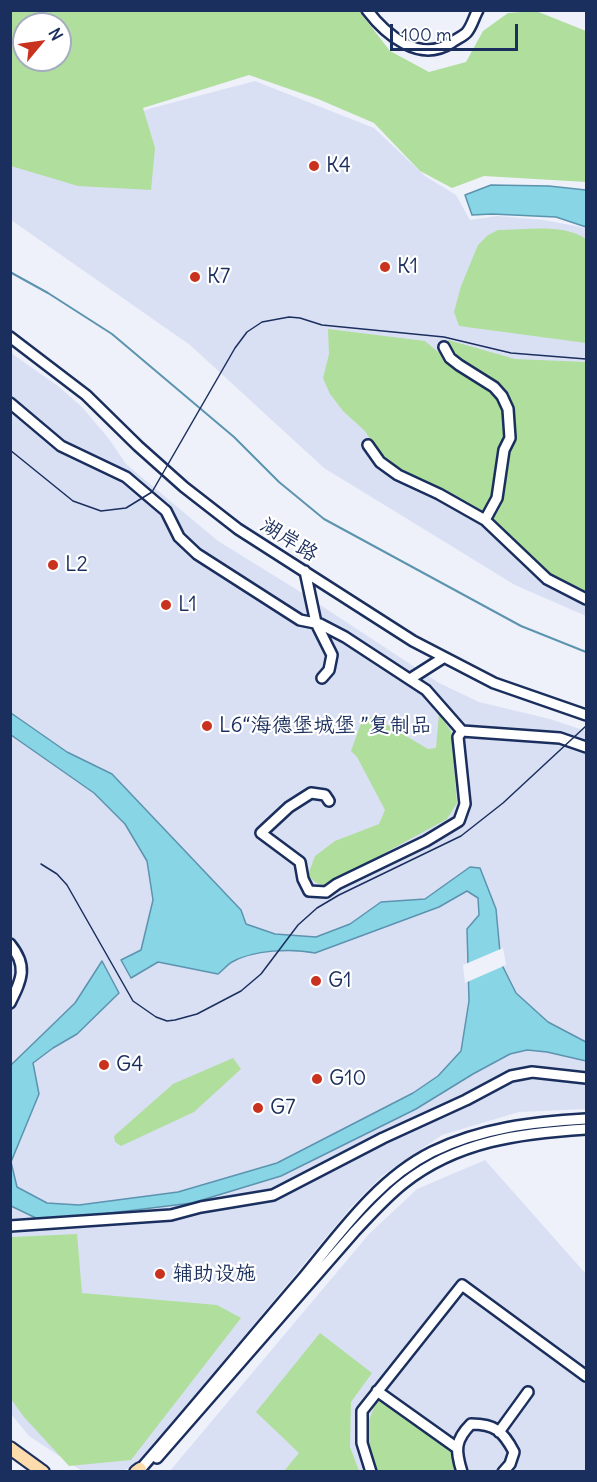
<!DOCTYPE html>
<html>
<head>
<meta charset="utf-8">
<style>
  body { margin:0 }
  #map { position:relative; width:597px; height:1482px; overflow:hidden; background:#eef1fa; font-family:Delius,sans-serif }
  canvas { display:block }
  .frame { position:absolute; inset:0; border:12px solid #1b2f5e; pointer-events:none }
  .north { position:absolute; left:12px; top:12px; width:60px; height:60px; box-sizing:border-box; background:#fff; border:2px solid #a4acbf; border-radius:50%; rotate:61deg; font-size:16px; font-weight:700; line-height:24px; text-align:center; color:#1b2f5e }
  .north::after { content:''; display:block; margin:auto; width:21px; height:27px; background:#c8321e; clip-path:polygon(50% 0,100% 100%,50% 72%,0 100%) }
  .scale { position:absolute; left:390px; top:24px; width:128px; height:27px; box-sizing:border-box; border:3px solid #1b2f5e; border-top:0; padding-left:8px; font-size:18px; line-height:21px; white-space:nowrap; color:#1b2f5e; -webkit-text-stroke:4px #fff; paint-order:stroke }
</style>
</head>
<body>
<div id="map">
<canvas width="597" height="1482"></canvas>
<div class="frame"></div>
<div class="north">N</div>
<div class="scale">100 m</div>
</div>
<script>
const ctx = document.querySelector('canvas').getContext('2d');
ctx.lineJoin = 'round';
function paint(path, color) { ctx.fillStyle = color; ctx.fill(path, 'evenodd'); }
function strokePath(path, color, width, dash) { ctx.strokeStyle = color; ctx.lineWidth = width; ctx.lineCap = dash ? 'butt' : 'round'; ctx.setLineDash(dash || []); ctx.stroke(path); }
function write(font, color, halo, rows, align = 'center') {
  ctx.font = font + ' Delius,"LXGW WenKai TC",sans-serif'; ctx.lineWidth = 4.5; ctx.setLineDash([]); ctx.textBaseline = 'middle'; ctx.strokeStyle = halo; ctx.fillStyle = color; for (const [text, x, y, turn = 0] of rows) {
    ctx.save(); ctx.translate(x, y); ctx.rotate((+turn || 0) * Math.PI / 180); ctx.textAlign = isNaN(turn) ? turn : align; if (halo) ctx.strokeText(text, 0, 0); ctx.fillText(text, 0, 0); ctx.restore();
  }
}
const built = new Path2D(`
  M255,81L374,128L425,176L456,195L470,220L497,216L544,220L586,228V616L515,585L324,468L190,345L11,220V153L152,108Z
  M11,353L58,386L82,407L109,439L126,464L218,541L299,591L439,683L479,702L550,719L586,731V1109L519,1112L442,1135L382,1176L352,1206L148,1452L136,1465L122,1471H82L29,1436L11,1414Z
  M485,1160L586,1274V1471L169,1472L369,1234L417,1189Z`);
const green = new Path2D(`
  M10,11H359L390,51L429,72L466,62L483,31L508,13L536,11L586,31V182L484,176L452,188L420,171L374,123L318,99L249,75L143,108L155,148L151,190L78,186L11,166ZM24,24H60V60H24Z
  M498,230C525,230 563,223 586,239V343L459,326L454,312L461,286L478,245L488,235Z
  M328,329L425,341L457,368L488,386L500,398L506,413L508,434L494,495L489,511L480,513L393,467L382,458L365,431L343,411L330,394L323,378L329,354Z
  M448,340L515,359L586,362V594L545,573L493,520V516L499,510L500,488L514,426L510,407L454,357L448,349Z
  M439,714L451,731L457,803L447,819L324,886L315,882L308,875L315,856L335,841L379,824L385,810L357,757L351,751L364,715L379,720L428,749L436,748Z
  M233,1058L241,1069L194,1112L121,1146L115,1142L114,1136L173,1084Z
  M77,1234L82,1293L217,1305L241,1318L131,1460L69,1466L24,1417L11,1399V1237Z
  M320,1333L372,1373L351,1402L350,1447L359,1471H284L299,1453L256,1412Z
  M378,1398L450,1449L456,1471H377L368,1440L369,1420Z`);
const water = new Path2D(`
  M491,185L549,186L586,190V227L556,217L492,214L472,215L465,195Z
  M11,713L67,752L112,774L241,910L246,924L275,934L316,937L350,924L381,902L425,899L470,867L480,868L496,909L501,963L516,993L548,1022L586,1042V1061L547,1052L527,1050L510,1054L473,1074L416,1109L281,1176L192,1203L70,1218L38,1219L11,1206V1065L75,1003L102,961L119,993L77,1034L53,1048L33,1063L39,1094L11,1162L17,1187L47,1203L79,1205L178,1192L277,1163L413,1093L438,1076L461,1051L469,1001L467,929L479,915L478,898L467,891L439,907L315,953C292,948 253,950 232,962C227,965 223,970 218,974L158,962L131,978L121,960L141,950L153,900L147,861L125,824L94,793L11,735Z`);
const pier = new Path2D(`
  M503,948L506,965L465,983L463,965Z`);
const stream = new Path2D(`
  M10,272L48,293L112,334L234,437L279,482L324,519L521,626L586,652`);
const minor = new Path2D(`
  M367,10C386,35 419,63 451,43C456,39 464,36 467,32C472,26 474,17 478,10
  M10,337L86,395L138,446L184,487L238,529L413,641L494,683L586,715
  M444,347L450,358L459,365L494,387L502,396L508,409L510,438L504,450L497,498L485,520
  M10,403L61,446L126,477L166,511L179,537L197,554L300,620L320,624L345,637L426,690L462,731
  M368,445L380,462L398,475L439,494L485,520L547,579L586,599
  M305,571L316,623L332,655L329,670L322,678
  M410,679L443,658
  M329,801L325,795L311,793L289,807L261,833L300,862L303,879L309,891L326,892L337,884L426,841L459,821L465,804L458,737L462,731L560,738L586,747
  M10,944C28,966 22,979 10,1003
  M10,1226L171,1215L201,1207L273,1195L383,1138L466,1100L511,1076L532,1072L586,1078
  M377,1391L457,1448
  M499,1432L528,1392
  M157,1458L355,1231C371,1214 386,1197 404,1183C457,1141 521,1133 586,1129
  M138,1472C194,1408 248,1342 303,1278C341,1232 378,1179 432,1152C481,1128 533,1122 586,1119
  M371,1472L362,1443V1411L462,1285L586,1376
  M462,1472C455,1450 455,1440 471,1424C495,1424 503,1431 514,1452L510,1464L503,1472`);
const major = new Path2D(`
  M10,1448L43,1472
  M136,1472L140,1469`);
const tram = new Path2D(`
  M10,450L73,501L101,511L126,508L152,492L235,348L247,332L262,322L289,317L300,318L322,325L444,337L511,353L586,359
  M41,864L57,874L67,885L133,1001L156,1017L167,1021L175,1020L197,1014L241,991L261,974L298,925L317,908L339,895L461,836L503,803L586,726`);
const markers = [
  [314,166,6,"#c8321e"],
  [385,267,6,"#c8321e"],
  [195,277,6,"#c8321e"],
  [53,565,6,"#c8321e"],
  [166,605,6,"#c8321e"],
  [207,726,6,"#c8321e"],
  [316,981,6,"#c8321e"],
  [104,1065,6,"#c8321e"],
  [317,1079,6,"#c8321e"],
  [258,1108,6,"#c8321e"],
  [160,1274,6,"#c8321e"]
];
const poiNames = [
  ["K4",326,166],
  ["K1",397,267],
  ["K7",207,277],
  ["L2",65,565],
  ["L1",178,605],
  ["L6“海德堡城堡 ”复制品",219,726],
  ["G1",328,981],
  ["G4",116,1065],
  ["G10",329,1079],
  ["G7",270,1108],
  ["辅助设施",172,1274]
];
const streetNames = [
  ["湖岸路",289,540,32]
];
paint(built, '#dae0f4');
paint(green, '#b0de9c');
paint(water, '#87d5e5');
strokePath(water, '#5c93af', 1.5);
paint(pier, '#eef1fa');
strokePath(stream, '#5c93af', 2);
strokePath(minor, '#1b2f5e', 14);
strokePath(major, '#1b2f5e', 16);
strokePath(minor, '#fff', 9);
strokePath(major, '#fcdcac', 12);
strokePath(tram, '#1b2f5e', 1.5);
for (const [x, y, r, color] of markers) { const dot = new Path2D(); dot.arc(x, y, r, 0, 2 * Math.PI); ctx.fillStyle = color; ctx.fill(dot); strokePath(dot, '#fff', 2); }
write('21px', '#1b2f5e', '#fff', poiNames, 'left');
write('21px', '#1b2f5e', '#fff', streetNames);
</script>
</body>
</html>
